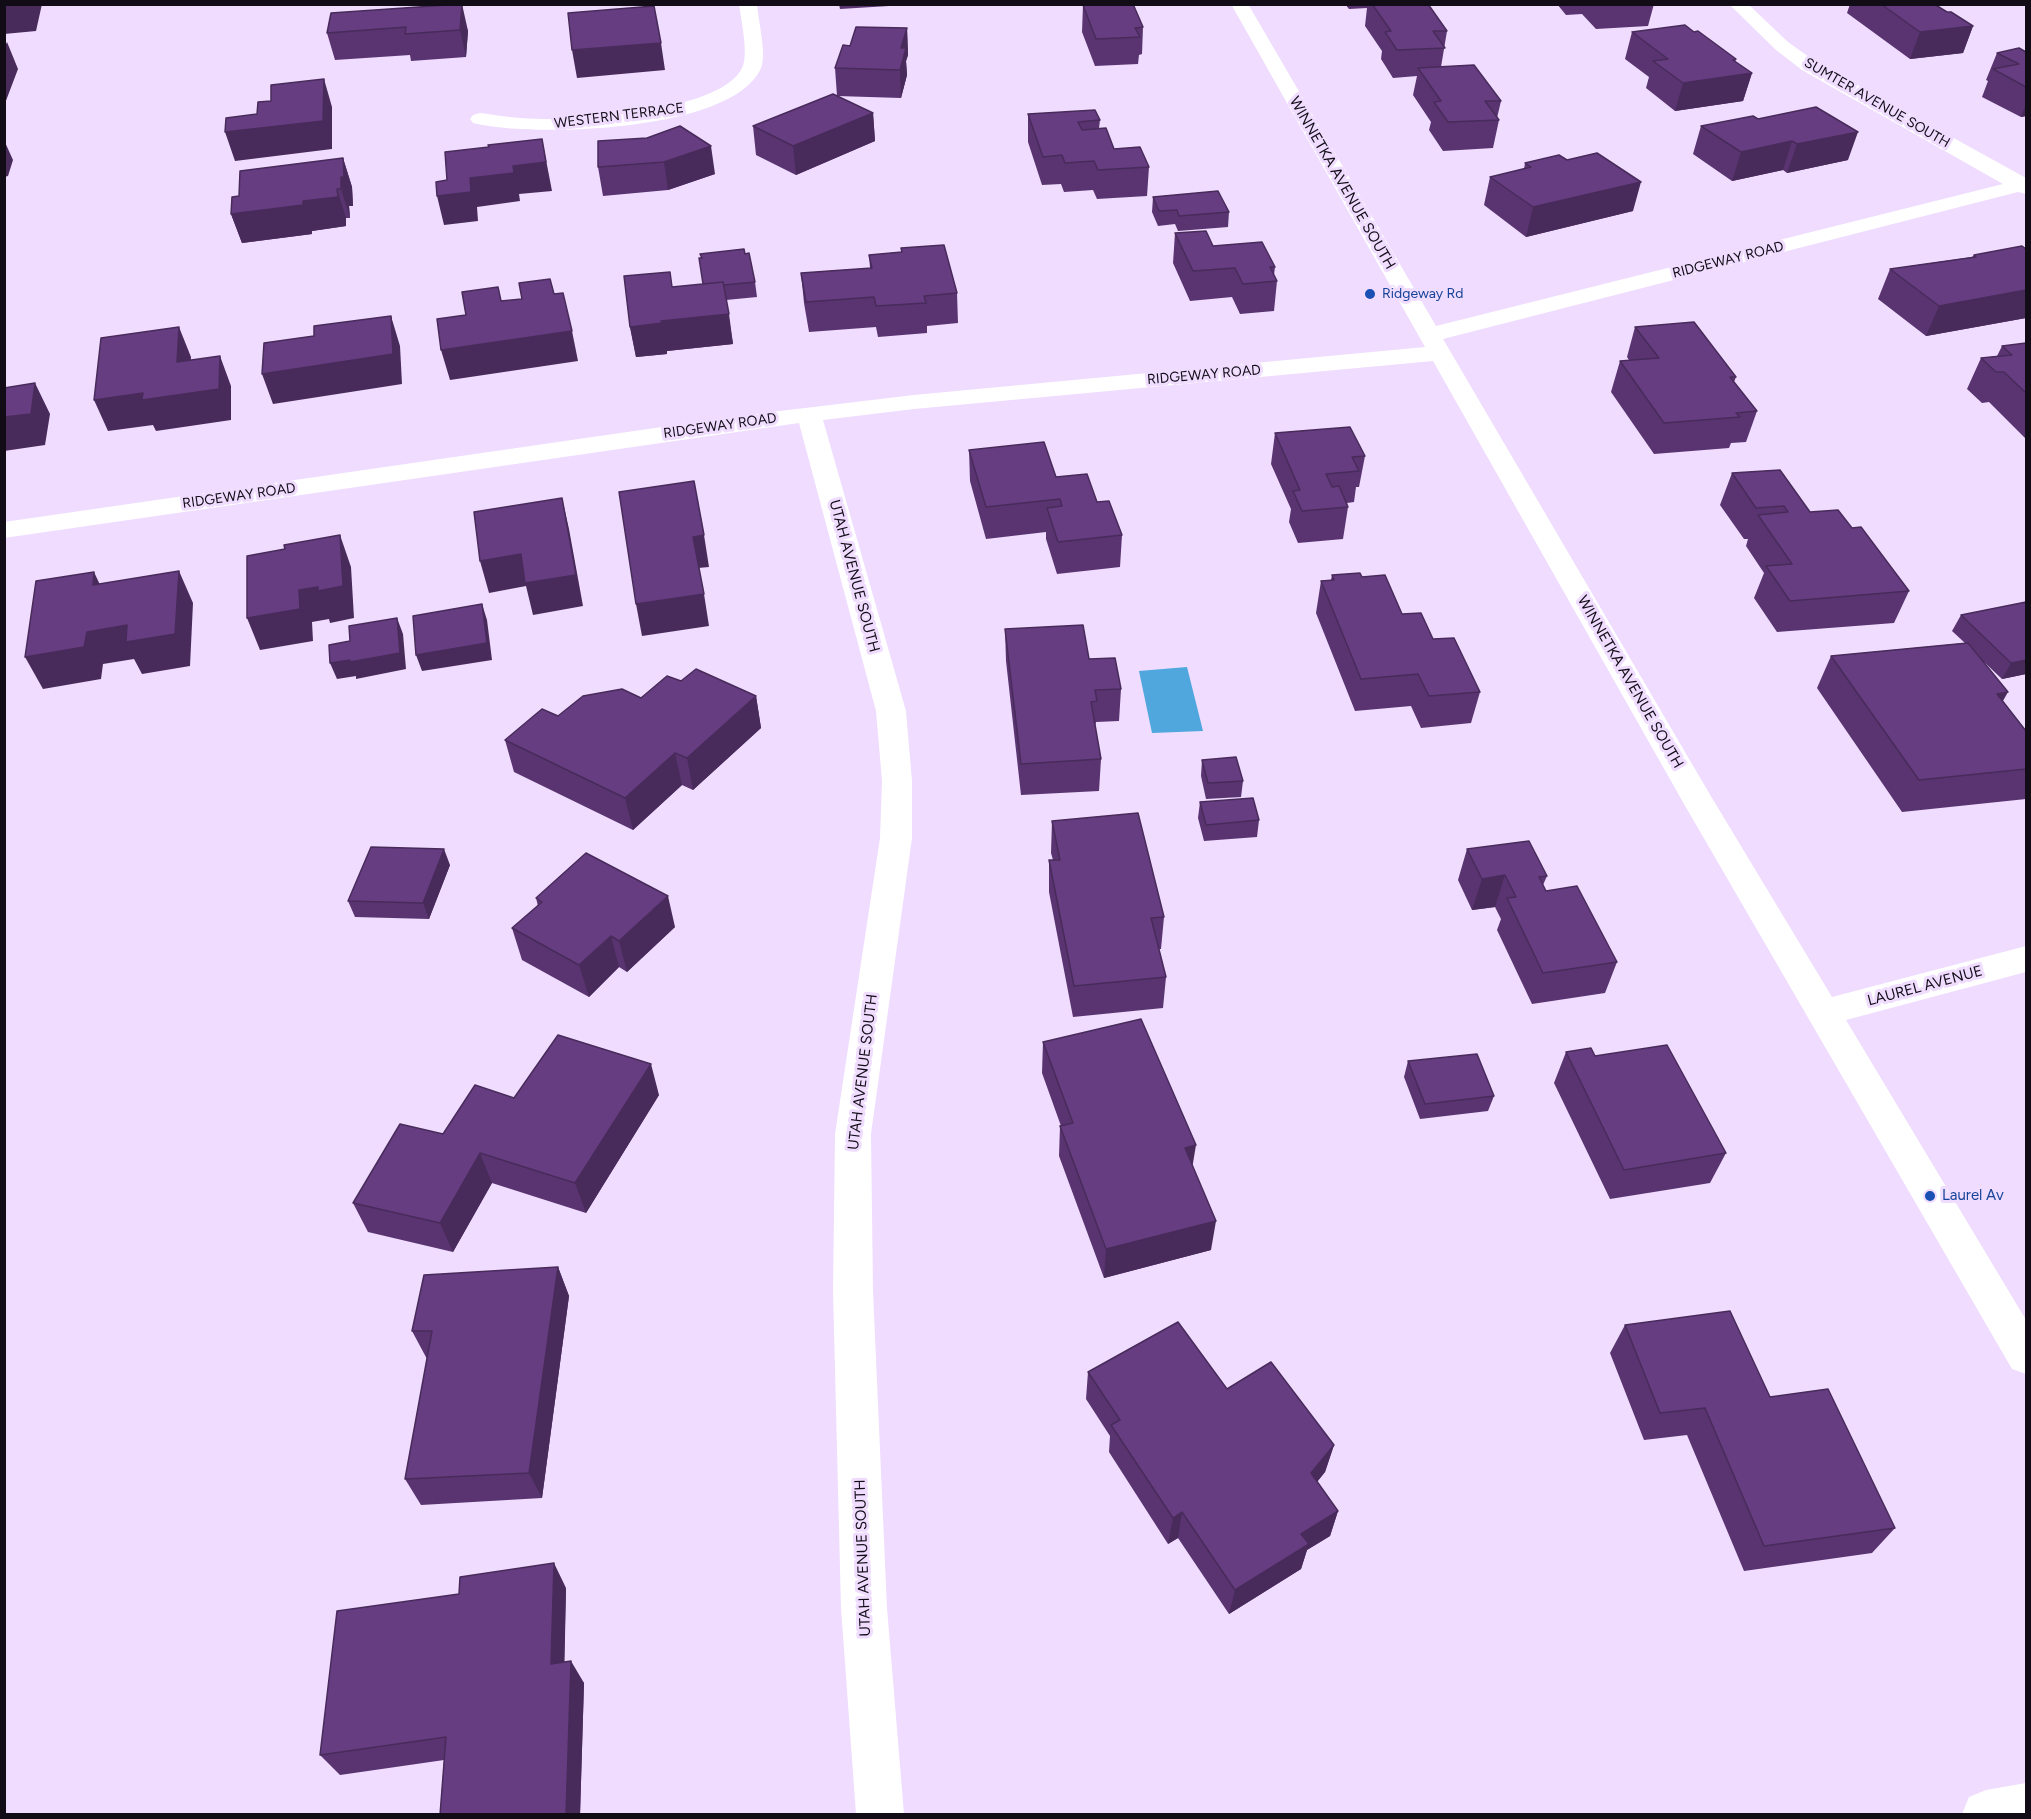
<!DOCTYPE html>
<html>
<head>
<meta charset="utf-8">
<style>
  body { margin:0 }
  #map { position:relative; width:2031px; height:1819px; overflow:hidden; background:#efdcfe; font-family:Figtree,sans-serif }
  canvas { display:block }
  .frame { position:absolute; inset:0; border:6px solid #120c17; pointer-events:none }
</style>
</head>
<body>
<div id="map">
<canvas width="2031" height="1819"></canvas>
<div class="frame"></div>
</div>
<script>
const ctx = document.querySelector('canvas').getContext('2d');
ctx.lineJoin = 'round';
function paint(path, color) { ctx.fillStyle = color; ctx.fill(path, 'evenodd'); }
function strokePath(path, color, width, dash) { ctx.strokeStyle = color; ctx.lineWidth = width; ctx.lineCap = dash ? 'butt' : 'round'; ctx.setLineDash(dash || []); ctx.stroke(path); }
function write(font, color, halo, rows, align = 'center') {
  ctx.font = font + ' Figtree,sans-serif'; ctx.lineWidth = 6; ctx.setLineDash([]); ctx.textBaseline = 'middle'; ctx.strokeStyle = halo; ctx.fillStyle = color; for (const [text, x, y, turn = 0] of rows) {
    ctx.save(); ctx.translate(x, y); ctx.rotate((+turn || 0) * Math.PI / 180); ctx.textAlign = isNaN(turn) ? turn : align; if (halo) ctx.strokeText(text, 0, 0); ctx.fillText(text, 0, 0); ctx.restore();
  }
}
const water = new Path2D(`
  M1187,667L1203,731L1152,733L1139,671Z`);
const minor = new Path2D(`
  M739,4H757C758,20 767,54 761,68C734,132 532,138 473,123L470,119L473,115L480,113C501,116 522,119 544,119C586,120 722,110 742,68C749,55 741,20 739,4Z
  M1231,4H1248L1436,326L2003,184L1802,70L1776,50L1729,4H1748L1788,42L1816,62L2026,178V194L2018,192L1443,339L1712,798L1832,997L2026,946V972L1846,1020L2026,1320V1374L2012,1369L1684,804L1433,361L914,409L823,420L906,711L912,781V838L871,1134L873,1291L887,1608L904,1814H856L841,1608L833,1291L835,1134L880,838L882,781L876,711L799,423L4,538V522L738,416L914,395L1425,347Z
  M2026,1783V1814H1962L1969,1797L1986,1790Z`);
const wall = new Path2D(`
  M457,4L468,31L466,57L411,61L410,55L335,60L327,33Z
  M839,4H889V6L840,9Z
  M1345,4H1428L1447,31L1441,67L1501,101L1497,118L1499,120L1493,148L1443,151L1429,130L1431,122L1413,95L1417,76L1393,78L1381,59L1382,51L1365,26L1367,8L1349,9Z
  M1557,4H1654L1648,26L1596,29L1582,14L1566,15Z
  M1850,4H1934L1947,12L1973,26L1963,53L1910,59L1847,13Z
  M1083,5L1143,27L1142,54L1139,55L1138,64L1095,66L1082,32Z
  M907,28L908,55L906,61L907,75L901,98L837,96L835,68L850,46Z
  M1632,32L1735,62L1752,73L1743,101L1675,111L1646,88L1649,77L1625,59Z
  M2026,52V116L2021,117L1982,97L1988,81L1986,80L1997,53Z
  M873,113L875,141L796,175L756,155L753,126Z
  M1028,114L1100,120L1099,128L1114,149L1149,167L1147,196L1097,199L1093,190L1064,192L1061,184L1042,185L1028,142Z
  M1758,119L1848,160L1787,173L1783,170L1732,181L1693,154L1701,126Z
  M598,141L715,174L668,190L603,196L598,167Z
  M343,158L352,187L353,206H349L350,218H346V226L312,231V234L242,243L231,214L239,196Z
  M1525,163L1633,211L1526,237L1484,205L1490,177L1524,169Z
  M1153,197L1229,212L1228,227L1178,231L1175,224L1158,226L1152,212Z
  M1175,233L1275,267L1274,275L1277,281L1274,311L1240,314L1232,297L1190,301L1173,263Z
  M901,248L957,293L958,323L927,326V333L878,337L876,327L809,332L804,303L801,273L870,268L869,255L901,252Z
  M2026,249V318L1926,336L1878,299L1890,269L1972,257L1974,255Z
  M755,282L757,297L726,300L733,344L667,351V354L636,357L630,327L672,287Z
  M1635,327L1736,377L1734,382L1757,411L1746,442L1731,443L1729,448L1654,454L1611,392L1620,361L1629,360L1627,357Z
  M2026,343V439L1989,402L1982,403L1967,389L1981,358L1997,356L2002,346Z
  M1275,433L1365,456L1359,487H1356L1354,502L1347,503L1348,507L1343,539L1298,543L1289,522L1291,509L1271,464Z
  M969,450L1056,477L1097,502L1122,535L1120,567L1057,574L1046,539V532L986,539L970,481Z
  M1732,473L1810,512L1852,528L1909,591L1894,623L1777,632L1754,598L1764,573L1746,546L1748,539H1744L1720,505Z
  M1332,575L1362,577L1402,614L1433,639L1480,692L1471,723L1421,728L1411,706L1355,711L1316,613L1321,581L1331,580Z
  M1961,615L2026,674L2002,679L1984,662L2003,701L2026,731V799L1902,812L1817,688L1831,656L1965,643L1952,631Z
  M1005,629L1089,659L1121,689L1119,721L1096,722L1095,726L1101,759L1099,791L1021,795L1006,661Z
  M681,681L756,696L761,728L693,790L682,785L633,830L514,772L505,740L558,716L641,698Z
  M1202,760L1243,781L1241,797L1206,799L1201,776Z
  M1200,802L1259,820L1257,837L1204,841L1198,818Z
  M1052,821L1164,917L1161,949H1159L1166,977L1163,1008L1073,1017L1049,892V860H1053L1051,853Z
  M1467,849L1547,876L1543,885L1546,891L1617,962L1605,993L1532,1004L1497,930L1501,919L1495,907L1472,910L1458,880Z
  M450,865L429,919L355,917L348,901Z
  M536,898L675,927L627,972L619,967L589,997L522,960L512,928L538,906Z
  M1043,1042L1193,1167L1211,1250L1104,1278L1059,1156L1060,1126H1061L1042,1073Z
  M1566,1052L1726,1153L1710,1183L1610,1199L1554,1083Z
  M1408,1061L1494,1096L1488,1111L1420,1119L1404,1077Z
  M659,1095L586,1213L492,1183L453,1252L368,1232L353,1203L443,1134L514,1098Z
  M558,1267L569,1296L542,1498L421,1505L405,1479L427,1359L412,1331Z
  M1625,1325L1770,1397L1895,1528L1872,1553L1744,1571L1687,1435L1644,1440L1610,1353Z
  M1088,1372L1227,1389L1334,1445L1325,1472L1317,1482L1338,1511L1330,1536L1307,1550L1301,1569L1229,1614L1178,1538L1168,1544L1109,1452L1110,1436L1086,1399Z
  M566,1588L564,1662L584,1683L580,1815H440L444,1760L340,1775L320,1755Z`);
const shadedWall = new Path2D(`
  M22,4H42L36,31L4,34V6Z
  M462,4L468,31L466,57L460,30Z
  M1973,26L1963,53L1910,59L1920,32Z
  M907,28L908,55L906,61L907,75L901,98L900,70L901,48Z
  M7,42L18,69L4,106V48Z
  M661,43L665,70L577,78L572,50Z
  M1736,59L1731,76L1752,73L1743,101L1675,111L1683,83L1733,60Z
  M324,79L332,107V149L235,161L225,132Z
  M2026,104V116L2021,117Z
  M873,113L875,141L796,175L793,146Z
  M1858,132L1848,160L1787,173L1797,144Z
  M542,139L552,191L519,194L520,201L477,207L478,221L444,225L437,196L470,178L513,166Z
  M4,140L13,160L8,176L4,177Z
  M1792,141L1783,170L1732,181L1741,152Z
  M711,146L715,174L668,190L664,162Z
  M343,158L352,187L353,206H349L350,218L341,189V177Z
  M1641,182L1633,211L1526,237L1533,207Z
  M337,189L346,218V226L312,231V234L242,243L231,214L303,201Z
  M2026,290V318L1926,336L1939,306Z
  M729,314L733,344L667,351V354L636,357L630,327L661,321Z
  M391,316L400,346L402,384L273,404L262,374Z
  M179,327L191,357L189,393L177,362Z
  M572,331L578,361L450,380L441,350Z
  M220,356L231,386V420L156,431L153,425L108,431L94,400Z
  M35,383L50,414L45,445L4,451V417Z
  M562,498L569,529L583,606L533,615L526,586L489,593L480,561Z
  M340,535L351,567L354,618L330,623L329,619L312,622L313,641L260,650L247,618L299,590Z
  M704,535L709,567L698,568L693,537Z
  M179,571L193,603L190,666L142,674L134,659L103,664L101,679L43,689L25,657Z
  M94,572L109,604L93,585Z
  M704,594L709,626L642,636L636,604Z
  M482,604L487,620L492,660L422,671L416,655Z
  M397,618L403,634L406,669L356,679V676L337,679L330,663Z
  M2026,660V674L2002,679L2011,663Z
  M2008,692L1990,724L1997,694Z
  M756,696L761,728L693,790L687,758Z
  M675,753L682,785L633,830L625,798Z
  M444,849L450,865L429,919L423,903Z
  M1505,875L1495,907L1472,910L1482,879Z
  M668,896L675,927L627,972L619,941Z
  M611,936L619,967L589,997L579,965Z
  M651,1064L659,1095L586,1213L575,1183Z
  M1196,1145L1191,1175L1185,1148Z
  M480,1153L492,1183L453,1252L440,1223Z
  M1216,1221L1211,1250L1104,1278L1106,1249Z
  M558,1267L569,1296L542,1498L529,1473Z
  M1334,1445L1325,1472L1303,1499L1311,1473Z
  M1338,1511L1330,1536L1307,1550L1301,1569L1229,1614L1235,1590L1301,1534Z
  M1182,1512L1178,1538L1168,1544L1173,1518Z
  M554,1563L566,1588L564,1686L551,1664Z
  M571,1661L584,1683L580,1815L566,1814Z`);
const building = new Path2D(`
  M4,4H22L4,6Z
  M462,4L460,30L405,34L406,27L327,33L331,13Z
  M1133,4L1143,27L1135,28L1140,37L1096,39L1083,5Z
  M1372,4H1428L1447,31H1433L1445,48L1397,50L1385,32L1391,31Z
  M1881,4H1934L1947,12H1951L1973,26L1920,32Z
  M654,6L661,43L572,50L568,13Z
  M1685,25L1694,32L1698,31L1736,59L1733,60L1752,73L1683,83L1653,61L1668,59L1632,32Z
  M856,27L907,28L901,48H906L900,70L835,68L843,45L850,46Z
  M2019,48L2026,52V87L1993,69L2019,64L1997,53Z
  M1474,65L1501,101H1485L1499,120L1448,122L1434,102L1441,101L1418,68Z
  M324,79L323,121L225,132L226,118L257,114L258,102L271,101V85Z
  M833,94L873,113L793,146L753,126Z
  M1816,107L1858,132L1797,144L1792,141L1741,152L1701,126L1753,116L1758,119Z
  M1095,110L1100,120L1078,122L1082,130L1106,128L1114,149L1140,147L1149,167L1098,170L1094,161L1065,163L1062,155L1043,157L1028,114Z
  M680,126L711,146L664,162L598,167V141L647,138Z
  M542,139L546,162L513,166L514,173L470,178L471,192L437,196L436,182L447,180L445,152L489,147L488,145Z
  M1597,153L1641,182L1533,207L1490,177L1531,167L1525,163L1559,155L1567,160Z
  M343,158L344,177H341V189H337L338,197L303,201V205L231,214L232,197L239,196L240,171Z
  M1218,191L1229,212L1179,216L1177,210L1159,211L1153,197Z
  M1206,231L1213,246L1262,242L1275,267H1270L1277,281L1243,284L1235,268L1193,271L1175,233Z
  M944,245L957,293L924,296L926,303L876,306L874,297L806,302L801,273L872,268L869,255L902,252L901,248Z
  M2022,246L2026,249V290L1939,306L1890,269L1976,257L1974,255Z
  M744,249L745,254L749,253L755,282L724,285L723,282L703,284L699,258H702L700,254Z
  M670,272L672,287L723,282L729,314L661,321L662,323L630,327L624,276Z
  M550,279L554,294L563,293L572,331L441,350L437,319L466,315L462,292L498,287L501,301L522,299L519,283Z
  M391,316L393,354L262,374L264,343L314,336V326Z
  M1694,322L1736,377H1730L1757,411L1736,413L1740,417L1664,423L1620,361L1659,358L1635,327Z
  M179,327L177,362L220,356L219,389L142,400L143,393L94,400L101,338Z
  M2026,343V393L2004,372H1996L1981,358L2012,355L2002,346Z
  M35,383L31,414L4,417V388Z
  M1350,427L1365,456L1352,457L1359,471L1326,474L1332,487L1339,486L1348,507L1302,511L1293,491L1300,490L1275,433Z
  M1044,442L1056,477L1087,474L1097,502L1109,501L1122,535L1058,542L1047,508L1062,506L1060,499L986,507L969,450Z
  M1780,470L1810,512L1838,510L1852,528L1861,527L1909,591L1790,601L1766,566L1792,564L1758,515L1788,512L1784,506L1756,508L1732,473Z
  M694,481L704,535L693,537L704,594L636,604L619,492Z
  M562,498L576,575L525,583L521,554L480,561L474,512Z
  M340,535L343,586L318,591V587L299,590L300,609L247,618V556L285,549L284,545Z
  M179,571L175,634L126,642L127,625L87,632L84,647L25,657L36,581L94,572L93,585Z
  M1360,573L1362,577L1385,575L1402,614L1421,613L1433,639L1454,638L1480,692L1429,696L1418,674L1361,679L1321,581L1334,580L1332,575Z
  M2026,602V660L2011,663L1961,615Z
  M482,604L487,643L416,655L413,616Z
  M397,618L400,653L350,662V660L330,663L329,645L350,641L349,626Z
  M1083,625L1089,659L1115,658L1121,689L1095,690L1097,701L1091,702L1101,759L1021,764L1005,629Z
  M1968,643L2008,692L1997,694L2026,731V769L1919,780L1831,656Z
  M696,669L756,696L687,758L675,753L625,798L505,740L542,709L558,716L583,696L622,689L641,698L667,676L681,681Z
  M1236,757L1243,781L1208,783L1202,760Z
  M1253,798L1259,820L1206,825L1200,802Z
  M1138,813L1164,917L1151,918L1166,977L1074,986L1049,860H1060L1052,821Z
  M1529,841L1547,876L1539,877L1546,891L1577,886L1617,962L1543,973L1507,898L1516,897L1505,875L1482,879L1467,849Z
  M371,847L444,849L423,903L348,901Z
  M586,853L668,896L619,941L611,936L579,965L512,928L542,902L536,898Z
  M1141,1019L1196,1145L1185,1148L1216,1221L1106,1249L1060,1126L1073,1123L1043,1042Z
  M558,1035L651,1064L575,1183L480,1153L440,1223L353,1203L400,1124L443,1134L475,1085L514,1098Z
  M1667,1045L1726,1153L1624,1170L1566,1052L1591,1048L1595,1056Z
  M1477,1054L1494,1096L1425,1104L1408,1061Z
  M558,1267L529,1473L405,1479L432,1331H412L424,1275Z
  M1730,1311L1770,1397L1828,1389L1895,1528L1764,1546L1705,1408L1660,1413L1625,1325Z
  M1178,1322L1227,1389L1271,1362L1334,1445L1311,1473L1338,1511L1301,1534L1309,1544L1235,1590L1182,1512L1173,1518L1111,1425L1120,1420L1088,1372Z
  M554,1563L551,1664L571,1661L566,1814L440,1815L446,1737L320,1755L337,1611L459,1594L460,1577Z`);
const markers = [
  [1370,294,6,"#1a4fb4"],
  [1930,1196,6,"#1a4fb4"]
];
const farStreetnames = [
  ["SUMTER AVENUE SOUTH",1877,103,30],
  ["WESTERN TERRACE",619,116,-7],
  ["RIDGEWAY ROAD",1728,260,-14],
  ["RIDGEWAY ROAD",1204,375,-5],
  ["RIDGEWAY ROAD",720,426,-8],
  ["RIDGEWAY ROAD",239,496,-8]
];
const farTransitnames = [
  ["Ridgeway Rd",1382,294]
];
const streetNames = [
  ["WINNETKA AVENUE SOUTH",1342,183,60],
  ["UTAH AVENUE SOUTH",854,576,75],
  ["WINNETKA AVENUE SOUTH",1630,682,60],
  ["LAUREL AVENUE",1925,986,-15],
  ["UTAH AVENUE SOUTH",863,1072,-83],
  ["UTAH AVENUE SOUTH",863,1558,-92]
];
const transitNames = [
  ["Laurel Av",1942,1196]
];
paint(water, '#4fa7de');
paint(minor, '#fff');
paint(wall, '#593470');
paint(shadedWall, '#482b5b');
paint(building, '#673d82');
strokePath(building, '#482b5b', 1.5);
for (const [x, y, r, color] of markers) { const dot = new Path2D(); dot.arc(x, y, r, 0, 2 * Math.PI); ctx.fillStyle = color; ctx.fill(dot); strokePath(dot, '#efdcfe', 2); }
write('14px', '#120c17', '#efdcfe', farStreetnames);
write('14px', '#164399', '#efdcfe', farTransitnames, 'left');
write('15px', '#120c17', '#efdcfe', streetNames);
write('15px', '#164399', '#efdcfe', transitNames, 'left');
</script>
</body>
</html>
